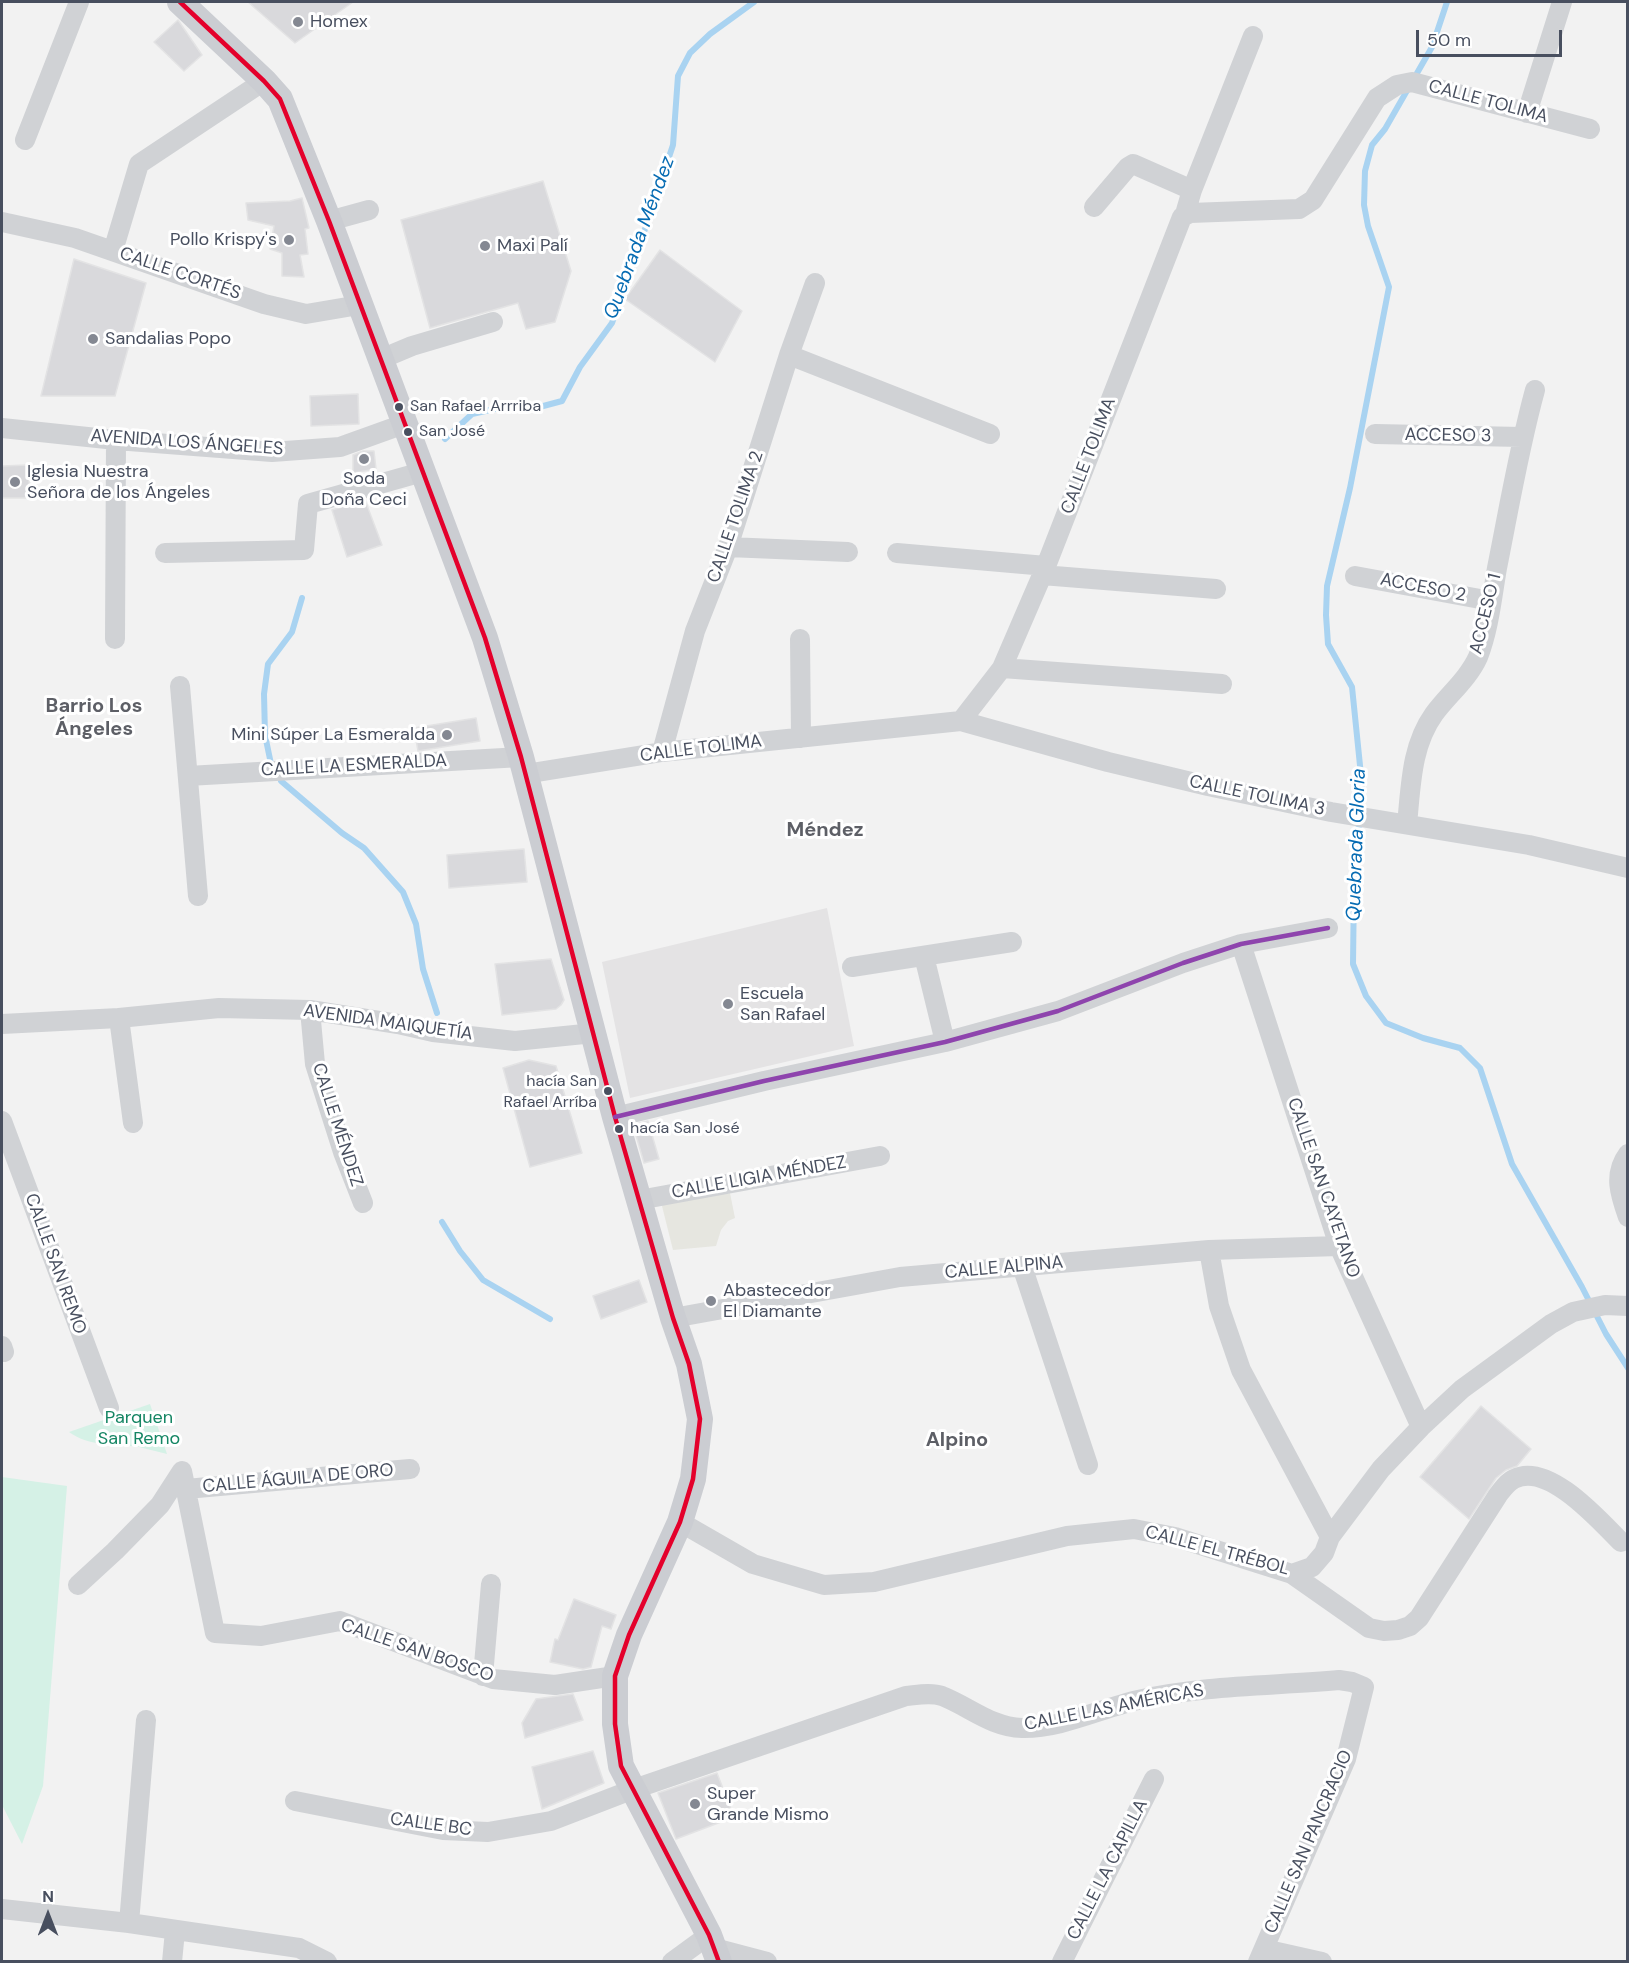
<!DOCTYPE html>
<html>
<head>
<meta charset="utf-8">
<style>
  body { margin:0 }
  #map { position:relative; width:1629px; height:1963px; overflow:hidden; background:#f2f2f2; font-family:"DM Sans",sans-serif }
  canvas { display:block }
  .frame { position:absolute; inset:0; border:3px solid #484f5f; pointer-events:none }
  .north { position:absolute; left:18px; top:1885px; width:60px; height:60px; -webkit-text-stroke:4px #fff; paint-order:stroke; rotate:0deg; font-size:16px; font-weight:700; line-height:24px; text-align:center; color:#484f5f }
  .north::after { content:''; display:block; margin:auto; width:21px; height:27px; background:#484f5f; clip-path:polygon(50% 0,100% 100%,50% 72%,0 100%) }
  .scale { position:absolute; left:1416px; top:30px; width:146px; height:27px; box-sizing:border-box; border:3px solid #484f5f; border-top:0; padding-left:8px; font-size:18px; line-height:21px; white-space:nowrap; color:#484f5f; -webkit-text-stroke:4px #fff; paint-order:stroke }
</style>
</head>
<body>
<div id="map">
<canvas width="1629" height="1963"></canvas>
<div class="frame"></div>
<div class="north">N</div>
<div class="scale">50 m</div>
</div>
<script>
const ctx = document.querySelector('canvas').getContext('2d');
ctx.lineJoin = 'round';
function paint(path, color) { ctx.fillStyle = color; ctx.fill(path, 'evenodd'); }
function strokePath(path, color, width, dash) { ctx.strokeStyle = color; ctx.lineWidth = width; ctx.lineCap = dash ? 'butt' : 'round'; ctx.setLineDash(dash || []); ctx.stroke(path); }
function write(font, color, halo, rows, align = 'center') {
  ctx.font = font + ' "DM Sans",sans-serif'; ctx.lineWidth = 6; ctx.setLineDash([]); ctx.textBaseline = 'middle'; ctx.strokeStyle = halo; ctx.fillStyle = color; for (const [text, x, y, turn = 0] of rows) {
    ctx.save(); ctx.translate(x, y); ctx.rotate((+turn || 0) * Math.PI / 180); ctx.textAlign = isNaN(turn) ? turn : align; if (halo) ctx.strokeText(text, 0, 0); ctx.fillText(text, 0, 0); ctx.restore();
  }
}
const commercial = new Path2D(`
  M730,1193L735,1218L728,1221L721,1230L716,1246L673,1250L661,1202Z`);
const education = new Path2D(`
  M827,908L854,1046L630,1098L602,962Z`);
const green = new Path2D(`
  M150,1404L167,1454C158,1452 148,1449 139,1447C116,1444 89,1447 69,1432Z
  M2,1477L67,1486L43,1786L22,1844L2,1805Z`);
const stream = new Path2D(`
  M1447,2L1432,47L1385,129L1372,145L1365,171L1364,205L1368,226L1389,287L1350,488L1327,586L1326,615L1328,644L1352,687L1362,785L1354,885L1353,964L1366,996L1386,1023L1423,1038L1460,1048L1480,1068L1512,1164L1582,1287L1606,1334L1628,1368
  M445,439L472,414L508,406L532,409L562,401L580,367L612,323L642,238L673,145L678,76L690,53L710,34L754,2
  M271,764L265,735L264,694L268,664L292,632L302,598
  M281,781L342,833L364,848L403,892L416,924L423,969L437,1013
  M442,1222L460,1251L483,1280L550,1319`);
const building = new Path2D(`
  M248,2H353L295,43Z
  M178,20L202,55L184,71L154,42Z
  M543,181L571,271L555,322L526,329L518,303L430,328L401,220Z
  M302,198L309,228L305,229L308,254L300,255L304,277L282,276V253L270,249L274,226L248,220L246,203L290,201Z
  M660,250L742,311L715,362L625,299Z
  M74,259L146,283L115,396H41Z
  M358,394L359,424L311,426L310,396Z
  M363,451H374L376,469L353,473V455Z
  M28,465L30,498H2V466Z
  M365,500L382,545L347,557L332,510Z
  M476,718L480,741L418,751L414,728Z
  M524,849L527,882L449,888L447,855Z
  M551,959L564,1000L561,1005L556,1009L502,1015L495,964Z
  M529,1060L556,1066L582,1153L530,1167L503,1068Z
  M648,1121L659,1159L644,1163L633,1125Z
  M639,1280L647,1302L601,1319L593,1296Z
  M1481,1406L1531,1449L1517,1466L1506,1470L1496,1478L1469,1519L1420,1477Z
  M574,1599L616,1615L611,1629L602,1626L591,1667L583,1669L550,1662L555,1639L558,1640Z
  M573,1694L583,1720L525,1738L522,1723L536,1699Z
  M593,1751L604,1783L542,1809L532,1767Z
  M717,1773L734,1817L676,1839L658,1793Z`);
const minor = new Path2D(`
  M1527,113L1562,2
  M25,140L79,2
  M1094,207L1128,167L1133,164L1192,190
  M1185,214L1192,190L1253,36
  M329,221L369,210
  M2,222L75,238L264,304L306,314L359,305
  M113,251L139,164L264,81
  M789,355L990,434
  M381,359L412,346L493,322
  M2,428L116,440L272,452L340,447L404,424
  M1375,434L1522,437
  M728,547L848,552
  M165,553L304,550L308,504L422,472
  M897,553L1046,566
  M1042,575L1216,589
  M1355,576L1491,601
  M115,639L116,440
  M800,639L801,738
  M1002,668L1222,684
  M180,686L198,896
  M961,721L1108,762L1208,786L1331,812L1529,845L1628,868
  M662,752L695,631L728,547L789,355L815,283
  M525,774L662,752L961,721L1002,668L1046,566L1182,217L1190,213L1299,209L1313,200L1377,98L1397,85L1412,82L1590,129
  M188,776L521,757
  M1407,824C1411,786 1411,746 1434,714C1448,695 1468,679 1478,657C1489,629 1492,597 1497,568C1509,508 1519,448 1535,390
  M1241,944L1339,1246L1421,1427
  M924,956L945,1042
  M852,967L1012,942
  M310,1010L315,1064L343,1152L363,1203
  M119,1018L133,1123
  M2,1024L119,1018L219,1008L310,1010L398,1024L433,1032L515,1041L594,1033
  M615,1117L764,1081L945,1042L1058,1011L1183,963L1241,944L1328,928
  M2,1121L109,1408
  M1628,1154C1613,1174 1620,1195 1628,1217
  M639,1200L880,1156
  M1209,1250L1219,1306L1241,1370L1330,1537
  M1022,1266L1088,1465
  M673,1318L900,1277L1209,1250L1339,1246
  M2,1346L4,1352
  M186,1489L410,1469
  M680,1522L753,1564L824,1585L874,1582L1067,1536L1134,1529L1175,1537L1292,1574L1312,1567L1324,1553L1330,1537L1381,1469L1421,1427L1462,1389L1551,1324L1573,1312L1605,1305L1628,1306
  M1292,1574L1369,1628L1384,1631L1398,1630L1410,1626L1419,1618L1498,1495C1502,1490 1507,1482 1514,1479C1548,1461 1600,1521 1621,1542
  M78,1585L115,1551L160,1505L182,1471L215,1633L261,1636L340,1621L493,1679L555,1685L615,1676
  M483,1676L491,1584
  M295,1801L443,1830L488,1832L551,1821L634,1789L906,1696C917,1695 931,1692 942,1696C970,1707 991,1727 1022,1728C1060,1729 1102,1708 1138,1700C1204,1685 1272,1686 1339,1680L1352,1682L1364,1687L1346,1759L1258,1962
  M2,1909L129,1923L299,1948L327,1962
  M129,1923L146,1720
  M714,1948L767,1962
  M1264,1949L1322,1962
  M172,1962L175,1931
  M672,1962L709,1935
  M1062,1962L1154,1779`);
const major = new Path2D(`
  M180,2L264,81L280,99L329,221L485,638L521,757L615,1117L673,1318L689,1364L700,1419L693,1479L680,1522L629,1635L615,1676V1724L621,1766L709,1935L719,1962`);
const bus1 = new Path2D(`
  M180,2L264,81L280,99L329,221L485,638L521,757L615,1117L673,1318L689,1364L700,1419L693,1479L680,1522L629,1635L615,1676V1724L621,1766L709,1935L719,1962`);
const bus2 = new Path2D(`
  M615,1117L764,1081L945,1042L1058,1011L1183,963L1241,944L1328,928`);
const markers = [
  [298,22,6,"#848892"],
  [289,240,6,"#848892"],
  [485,246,6,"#848892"],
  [93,339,6,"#848892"],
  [399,407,5,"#484f5f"],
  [408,432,5,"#484f5f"],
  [364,459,6,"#848892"],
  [15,482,6,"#848892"],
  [447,735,6,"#848892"],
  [728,1004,6,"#848892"],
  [608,1091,5,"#484f5f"],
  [619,1129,5,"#484f5f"],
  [711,1301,6,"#848892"],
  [695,1804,6,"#848892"]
];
const busNames = [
  ["San Rafael Arrriba",410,407],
  ["San José",419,432],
  ["hacía San",597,1082,"right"],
  ["Rafael Arríba",597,1103,"right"],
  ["hacía San José",630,1129]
];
const poiNames = [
  ["Homex",310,22],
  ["Pollo Krispy's",277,240,"right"],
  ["Maxi Palí",497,246],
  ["Sandalias Popo",105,339],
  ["Iglesia Nuestra",27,472],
  ["Señora de los Ángeles",27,493],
  ["Soda",364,479,"center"],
  ["Doña Ceci",364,500,"center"],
  ["Mini Súper La Esmeralda",435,735,"right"],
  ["Escuela",740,994],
  ["San Rafael",740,1015],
  ["Abastecedor",723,1291],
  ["El Diamante",723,1312],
  ["Super",707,1794],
  ["Grande Mismo",707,1815]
];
const streetNames = [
  ["CALLE TOLIMA",1488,102,15],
  ["CALLE CORTÉS",180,274,19],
  ["ACCESO 3",1448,436,1],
  ["AVENIDA LOS ÁNGELES",187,443,4],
  ["CALLE TOLIMA",1089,456,-69],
  ["CALLE TOLIMA 2",736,517,-71],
  ["ACCESO 2",1423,588,11],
  ["ACCESO 1",1486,614,-76],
  ["CALLE TOLIMA",701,749,-7],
  ["CALLE LA ESMERALDA",354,766,-3],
  ["CALLE TOLIMA 3",1257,796,12],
  ["AVENIDA MAIQUETÍA",388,1023,8],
  ["CALLE MÉNDEZ",337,1125,72],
  ["CALLE LIGIA MÉNDEZ",759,1178,-10],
  ["CALLE SAN CAYETANO",1323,1188,71],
  ["CALLE SAN REMO",55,1264,70],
  ["CALLE ALPINA",1004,1268,-5],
  ["CALLE ÁGUILA DE ORO",298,1479,-5],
  ["CALLE EL TRÉBOL",1217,1551,15],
  ["CALLE SAN BOSCO",417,1651,19],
  ["CALLE LAS AMÉRICAS",1114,1708,-11],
  ["CALLE BC",431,1825,8],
  ["CALLE SAN PANCRACIO",1309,1842,-67],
  ["CALLE LA CAPILLA",1108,1870,-63]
];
const parkNames = [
  ["Parquen",139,1418],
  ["San Remo",139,1439]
];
const waterNames = [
  ["Quebrada Méndez",640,238,-70],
  ["Quebrada Gloria",1357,845,-88]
];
const neighbourhoodNames = [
  ["Barrio Los",94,707],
  ["Ángeles",94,730],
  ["Méndez",825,831],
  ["Alpino",957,1441]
];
paint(commercial, '#e6e6e0');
paint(education, '#e4e3e4');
paint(green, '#d5f1e6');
strokePath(stream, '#a9d3f1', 6);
paint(building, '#d9d9dc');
strokePath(building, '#e3e3e4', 1.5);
strokePath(minor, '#d0d2d5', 20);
strokePath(major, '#cbcdd2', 26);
strokePath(bus1, '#e4002b', 4.5);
strokePath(bus2, '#8e44ad', 4.5);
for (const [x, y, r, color] of markers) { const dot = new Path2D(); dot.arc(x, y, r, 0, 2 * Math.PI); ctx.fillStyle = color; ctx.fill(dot); strokePath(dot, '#fff', 2); }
write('16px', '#484f5f', '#fff', busNames, 'left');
write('18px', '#484f5f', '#fff', poiNames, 'left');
write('18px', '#484f5f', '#fff', streetNames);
write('18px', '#148563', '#fff', parkNames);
write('italic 20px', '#076cb3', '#fff', waterNames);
write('bold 20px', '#5d5f66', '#fff', neighbourhoodNames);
</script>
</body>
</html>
